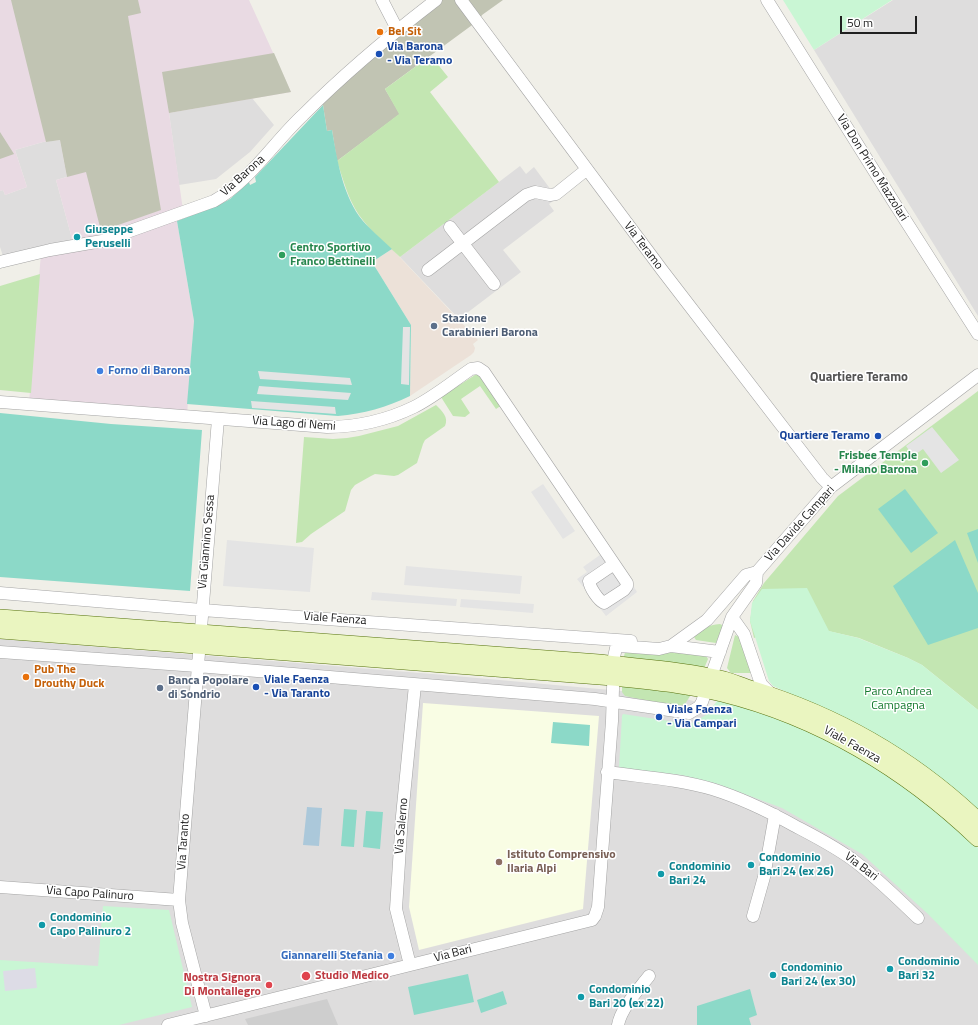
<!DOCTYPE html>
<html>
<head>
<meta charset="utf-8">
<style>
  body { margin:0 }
  #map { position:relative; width:978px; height:1025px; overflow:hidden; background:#f0efe8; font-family:"Titillium Web",sans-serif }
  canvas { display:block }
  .scale { position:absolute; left:840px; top:16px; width:77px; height:18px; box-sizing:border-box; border:2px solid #202020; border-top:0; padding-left:5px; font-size:12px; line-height:14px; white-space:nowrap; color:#202020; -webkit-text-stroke:3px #fff; paint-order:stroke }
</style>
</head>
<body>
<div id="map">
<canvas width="978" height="1025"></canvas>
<div class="scale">50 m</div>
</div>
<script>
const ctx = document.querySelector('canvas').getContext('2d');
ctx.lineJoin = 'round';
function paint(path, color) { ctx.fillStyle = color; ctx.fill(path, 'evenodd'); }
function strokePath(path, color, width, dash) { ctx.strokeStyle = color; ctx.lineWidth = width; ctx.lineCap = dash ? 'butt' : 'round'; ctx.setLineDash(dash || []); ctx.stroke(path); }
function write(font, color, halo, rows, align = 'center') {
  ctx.font = font + ' "Titillium Web",sans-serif'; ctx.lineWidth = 3; ctx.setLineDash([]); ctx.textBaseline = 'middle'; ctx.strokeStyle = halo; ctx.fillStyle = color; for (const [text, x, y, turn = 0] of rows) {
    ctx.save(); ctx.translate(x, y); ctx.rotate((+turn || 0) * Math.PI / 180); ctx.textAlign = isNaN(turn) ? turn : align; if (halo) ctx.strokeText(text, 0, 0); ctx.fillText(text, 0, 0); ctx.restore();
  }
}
const residential = new Path2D(`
  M893,0H978V316L814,50Z
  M252,98L274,125L250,152L216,179L179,185L169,113Z
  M60,140L67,177L56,180L71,235L72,245L4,259L0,247V191L3,190L5,195L27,187L15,150L43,142Z
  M520,166L526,174L534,167L557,198L549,204L554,211L503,250L521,272L459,319L400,257Z
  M0,639L433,674L677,696L766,724L978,875V1025H0Z`);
const industrial = new Path2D(`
  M0,0H249L291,92L169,113L183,210L72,245L71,235L56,180L67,177L60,140L43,142L15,150L27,187L5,195L3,190L0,191Z
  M176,215L194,321L187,415L29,403L41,253Z`);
const education = new Path2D(`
  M423,703L599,716L583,909L419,950L409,907Z`);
const religious = new Path2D(`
  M327,999L338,1025H248L245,1019Z`);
const military = new Path2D(`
  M392,249L478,340L473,344L475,348L474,352L471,355L410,396L411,325L372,262Z`);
const construction = new Path2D(`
  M11,0H138L141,13L128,16L161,210L101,231L86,172L67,177L60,140L46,142Z
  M437,0H503L482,15L479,20L385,89L400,114L337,161L332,130L327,131L323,105L320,98Z
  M274,53L291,92L169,113L162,72Z
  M0,132L14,154L0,159Z`);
const grass = new Path2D(`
  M426,59L432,66L436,62L448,77L430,92L499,182L400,257C386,244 370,231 359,215C348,199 343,179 337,161L399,114L385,89Z
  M40,274L31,393L0,390V286Z
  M475,375H481L502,405L496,409L480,386L461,399L470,413L465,417L453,416L441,397Z
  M978,391V710L922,665L908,658L859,638L797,624L754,638L750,621L753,601L764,583L838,496Z
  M436,405C442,411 449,417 445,426L425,440L423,444L417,463L398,475L394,476L375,474L371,476L355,485L351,490L345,511L311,534L302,542L296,543L304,437L333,439L347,438L359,436L398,426Z
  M720,624L722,625V628L716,643L696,640L694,637C702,629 708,625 720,624Z
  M735,635L739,637L751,673H731L727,668Z
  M629,648L705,654L708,659L703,671L623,661L625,652Z
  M622,683L692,693L685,704L678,707L625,696L622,692Z`);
const park = new Path2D(`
  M783,0H892L814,50Z
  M807,588L829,631L858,638L908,658L922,665L978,710V810L967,799L913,757L860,725L773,686L769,681L750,621L752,603L762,589Z
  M717,701L742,706L810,731L900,781L966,836L978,848V965L928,914L862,854L782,808L718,784L682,775L619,768L622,716L623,714L682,723H692L706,715Z
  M103,906L169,910L192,1007L119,1025H0V960L98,966Z`);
const pitch = new Path2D(`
  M323,105L327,131L332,130C337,159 342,191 359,216C368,228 381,238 392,249L372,262L411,325L410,396C387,407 363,414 338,416L187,404L194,321L177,221L221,204L230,199L249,182L250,185L256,182L255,177Z
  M0,413L111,424L202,430L190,591L0,577Z
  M905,489L938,533L911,553L878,509Z
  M978,529V563L967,533Z
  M955,540L978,593V628L928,645L893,586Z
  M553,722L590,725L589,746L551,743Z
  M344,809L357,810L354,847L341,846Z
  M366,811L383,812L380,849L363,847Z
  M468,974L474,1002L414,1015L408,987Z
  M750,989L757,1015L749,1018L751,1025H697V1006Z
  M503,991L507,1004L481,1013L477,1000Z`);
const parking = new Path2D(`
  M403,327H410L409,385L401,384Z
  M258,371L350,378L352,385L260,379Z
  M259,386L351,393L348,400L257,394Z
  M251,401L335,407L336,414L252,408Z
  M932,427L959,460L941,473L923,449L913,456L906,446Z
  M543,484L575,531L563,539L531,492Z
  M227,540L314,548L310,592L223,586Z
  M613,553L637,592L606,616L577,579L587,572L583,567L600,555L604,560Z
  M406,566L522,576L520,594L404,585Z
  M372,592L457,599L456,606L371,600Z
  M461,599L534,604L533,613L460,607Z`);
const plaza = new Path2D(`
  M35,968L37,988L5,991L3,971Z`);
const water = new Path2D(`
  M307,807L322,808L319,846L303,845Z`);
const street = new Path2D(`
  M382,0L397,29
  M461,0L662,270L822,478L831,487
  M767,0L893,201L978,334
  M450,227L494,284
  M0,262L50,250L102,241L214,201C250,181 273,143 303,115C344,74 389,36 436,0
  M428,270L526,195L535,192L550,195L556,194L586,170
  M0,402L327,427C356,427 387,420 414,407C434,397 452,382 471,369L478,368L484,372L627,583V586L624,590L604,603C598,600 590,588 589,581L614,564
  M0,593L202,610L631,641
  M732,617L744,634L761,684L772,695
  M671,646L707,620L746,575L757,572L831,487L978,375
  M0,652L197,666L595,699L689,713L699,707L702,702L732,617L756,583L757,572
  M607,772C642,777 678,779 712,789C741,798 768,811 795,826C816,837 838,848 857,863C879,880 898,899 918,918
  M0,887L179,900
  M753,916L764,877L775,815
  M410,965L396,909L402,816L415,685
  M206,1016L182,923L179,900L218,419
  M168,1025L592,920L595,916L598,907L612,721L614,657L616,648L620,646L659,649L671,646L720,652
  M618,1025C621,1008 639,989 649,976`);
const secondary = new Path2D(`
  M0,618L599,663C640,668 683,670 724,680C734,683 743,687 753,690C837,716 914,760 978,821
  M0,630L613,677C649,681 686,684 722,693C819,717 906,769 978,838`);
const markers = [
  [380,32,4,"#e8710a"],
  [379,54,4,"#1a4fb4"],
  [77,237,4,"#0f9aa8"],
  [282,255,4,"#2e9e5b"],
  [434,326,4,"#5c6f8a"],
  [100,371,4,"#3f7fe0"],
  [878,436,4,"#1a4fb4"],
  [925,463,4,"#2e9e5b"],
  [26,677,4,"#e8710a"],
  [256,687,4,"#1a4fb4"],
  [160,688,4,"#5c6f8a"],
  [659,717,4,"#1a4fb4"],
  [499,862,4,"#8d6e63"],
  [751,865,4,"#0f9aa8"],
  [661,874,4,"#0f9aa8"],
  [42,925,4,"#0f9aa8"],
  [391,956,4,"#3f7fe0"],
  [890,969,4,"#0f9aa8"],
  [773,975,4,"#0f9aa8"],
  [306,976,5,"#e0444e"],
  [269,985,4,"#e0444e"],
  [581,997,4,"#0f9aa8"]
];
const foodNames = [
  ["Bel Sit",388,32],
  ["Pub The",34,670],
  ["Drouthy Duck",34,684]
];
const transitNames = [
  ["Via Barona",387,47],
  ["- Via Teramo",387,61],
  ["Quartiere Teramo",870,436,"right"],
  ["Viale Faenza",264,680],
  ["- Via Taranto",264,694],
  ["Viale Faenza",667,710],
  ["- Via Campari",667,724]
];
const streetNames = [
  ["Via Don Primo Mazzolari",872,168,58],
  ["Via Barona",243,176,-42],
  ["Via Teramo",643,246,53],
  ["Via Lago di Nemi",294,424,4],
  ["Via Davide Campari",800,524,-48],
  ["Via Giannino Sessa",207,542,-85],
  ["Viale Faenza",335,619,4],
  ["Viale Faenza",852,745,29],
  ["Via Salerno",402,826,-85],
  ["Via Taranto",184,842,-86],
  ["Via Bari",861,867,37],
  ["Via Capo Palinuro",90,894,4],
  ["Via Bari",453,954,-14]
];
const cultureNames = [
  ["Giuseppe",85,230],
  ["Peruselli",85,244],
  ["Condominio",759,858],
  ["Bari 24 (ex 26)",759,872],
  ["Condominio",669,867],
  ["Bari 24",669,881],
  ["Condominio",50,918],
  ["Capo Palinuro 2",50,932],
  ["Condominio",898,962],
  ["Bari 32",898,976],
  ["Condominio",781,968],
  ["Bari 24 (ex 30)",781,982],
  ["Condominio",589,990],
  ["Bari 20 (ex 22)",589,1004]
];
const leisureNames = [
  ["Centro Sportivo",290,248],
  ["Franco Bettinelli",290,262],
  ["Frisbee Temple",917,456,"right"],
  ["- Milano Barona",917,470,"right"]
];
const serviceNames = [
  ["Stazione",442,319],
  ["Carabinieri Barona",442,333],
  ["Banca Popolare",168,681],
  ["di Sondrio",168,695]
];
const shopNames = [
  ["Forno di Barona",108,371],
  ["Giannarelli Stefania",383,956,"right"]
];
const parkNames = [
  ["Parco Andrea",898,692],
  ["Campagna",898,706]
];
const educationNames = [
  ["Istituto Comprensivo",507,855],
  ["Ilaria Alpi",507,869]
];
const healthNames = [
  ["Studio Medico",315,976],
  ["Nostra Signora",261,978,"right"],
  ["Di Montallegro",261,992,"right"]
];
const neighbourhoodNames = [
  ["Quartiere Teramo",859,378]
];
paint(residential, '#dedddd');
paint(industrial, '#e9dae3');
paint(education, '#f9fde4');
paint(religious, '#cecece');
paint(military, '#ece1d8');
paint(construction, '#c1c4b3');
paint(grass, '#c3e6b2');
paint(park, '#c9f6d4');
paint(pitch, '#8cd9c8');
paint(parking, '#e4e4e4');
paint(plaza, '#dddce6');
paint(water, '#abc8da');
strokePath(street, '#a4a4a4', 13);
strokePath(secondary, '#56720d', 18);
strokePath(street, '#fff', 12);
strokePath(secondary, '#eaf5c0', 17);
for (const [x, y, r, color] of markers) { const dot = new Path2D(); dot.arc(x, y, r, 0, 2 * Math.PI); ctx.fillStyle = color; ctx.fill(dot); strokePath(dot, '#fff', 1.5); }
write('bold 12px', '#c56008', '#fff', foodNames, 'left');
write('bold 12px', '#164399', '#fff', transitNames, 'left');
write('12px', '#202020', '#fff', streetNames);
write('bold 12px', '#0d838f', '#fff', cultureNames, 'left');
write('bold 12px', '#27864d', '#fff', leisureNames, 'left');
write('bold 12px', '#4e5e75', '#fff', serviceNames, 'left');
write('bold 12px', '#366cbe', '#fff', shopNames, 'left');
write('12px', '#14792d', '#fff', parkNames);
write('bold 12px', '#785e54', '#fff', educationNames, 'left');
write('bold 12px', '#be3a42', '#fff', healthNames, 'left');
write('bold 13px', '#535353', '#fff', neighbourhoodNames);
</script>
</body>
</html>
